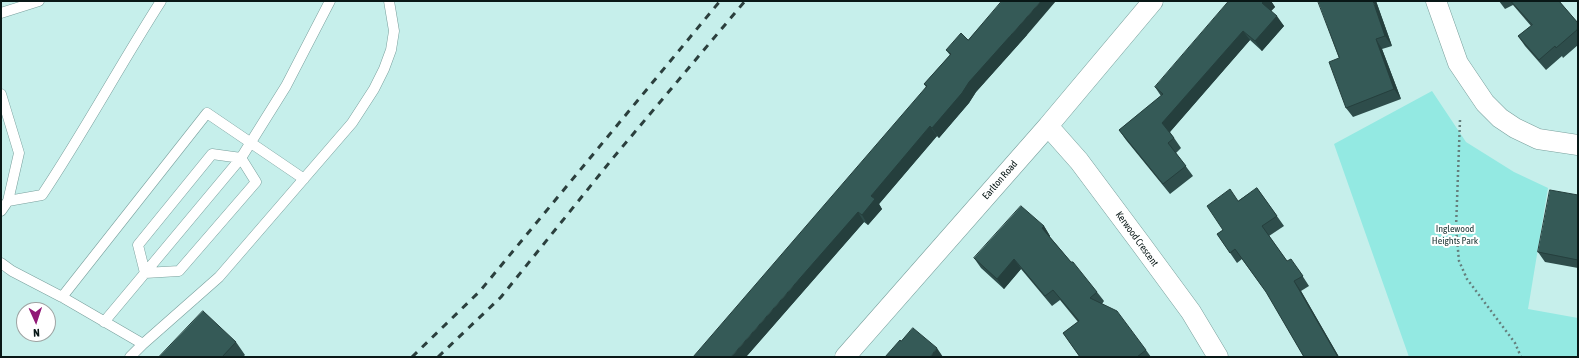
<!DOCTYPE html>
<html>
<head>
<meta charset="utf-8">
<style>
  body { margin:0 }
  #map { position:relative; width:1579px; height:358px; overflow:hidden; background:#c6efeb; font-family:"Asap Condensed",sans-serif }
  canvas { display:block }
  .frame { position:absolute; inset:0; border:2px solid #091817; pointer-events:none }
  .north { position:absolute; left:16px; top:302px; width:40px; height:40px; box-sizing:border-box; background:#fff; border:1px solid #9da3a2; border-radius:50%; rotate:177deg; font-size:11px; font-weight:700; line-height:16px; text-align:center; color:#091817 }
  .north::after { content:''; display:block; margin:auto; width:14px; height:18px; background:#911977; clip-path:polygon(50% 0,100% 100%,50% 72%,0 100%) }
</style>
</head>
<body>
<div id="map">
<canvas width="1579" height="358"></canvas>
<div class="frame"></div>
<div class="north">N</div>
</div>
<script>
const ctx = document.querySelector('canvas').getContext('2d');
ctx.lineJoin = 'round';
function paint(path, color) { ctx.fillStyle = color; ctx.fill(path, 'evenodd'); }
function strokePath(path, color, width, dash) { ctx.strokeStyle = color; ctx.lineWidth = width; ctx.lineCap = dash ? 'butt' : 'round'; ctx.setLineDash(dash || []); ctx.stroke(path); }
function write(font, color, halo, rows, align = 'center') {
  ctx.font = font + ' "Asap Condensed",sans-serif'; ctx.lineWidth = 4; ctx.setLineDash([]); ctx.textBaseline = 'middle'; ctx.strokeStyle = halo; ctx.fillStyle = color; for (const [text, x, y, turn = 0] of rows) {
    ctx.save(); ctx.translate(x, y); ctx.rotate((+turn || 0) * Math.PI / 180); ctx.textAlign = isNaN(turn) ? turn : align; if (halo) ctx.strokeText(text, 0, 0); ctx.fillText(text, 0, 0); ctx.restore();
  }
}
const green = new Path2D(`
  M1432,91L1466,142L1514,172L1548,188L1528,309L1578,318V357H1409L1334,144Z`);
const path = new Path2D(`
  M1460,120L1456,228L1459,261L1467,279L1515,343L1521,357`);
const service = new Path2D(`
  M1,13L39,1
  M1,94L19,153L8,201L1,211
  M8,201L42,195C84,132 120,65 161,1
  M1,263L12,271L62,297L143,344L130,357
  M145,273L138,245L212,154L241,158
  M145,273L241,158
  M62,297L207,113L304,179
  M104,322L145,273L179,271L256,182L241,158L286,86L330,1
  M143,344L219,277L352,123L374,89L384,69L391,50L394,31L389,1`);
const minor = new Path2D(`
  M1436,1L1458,63L1485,103L1500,118L1515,128L1538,139L1578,145
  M1048,126L1079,161L1141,244L1191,312L1218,357
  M845,357L1048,126L1153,1`);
const rail = new Path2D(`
  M412,357L480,291L720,1
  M438,357L501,297L613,158L745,1`);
const wall = new Path2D(`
  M1229,1H1271L1275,7L1271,11L1284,26L1262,51L1250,40L1170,132L1181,148L1176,153L1193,176L1170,194L1126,140L1119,130L1161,96L1155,87Z
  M1376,1L1392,46L1382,49L1401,99L1353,117L1346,108Z
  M1499,1H1559L1578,23V45L1563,58L1562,56L1546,70L1525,46L1518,36L1531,26L1513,5L1505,9Z
  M1027,35L976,92L969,103L939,138L937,136L879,204L882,209L868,225L864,222L746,357L926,87L924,84L950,55L946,50L968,40Z
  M1257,188L1284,226L1269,236L1287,261L1298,269L1309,286L1301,291L1339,357H1304L1267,293L1242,259L1237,263L1217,234L1223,230L1238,201Z
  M1578,195V268L1545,262L1538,252Z
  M1044,226L1050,236V237L1071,262L1097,292L1104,301L1102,304L1146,350L1151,357H1080L1063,333L1078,322L1060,300L1052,306L1021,269L1004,289L981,268L974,258Z
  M236,342L245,355L243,357H159Z`);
const shadedWall = new Path2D(`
  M1041,1H1056L1027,35L976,92L969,103L939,138L932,128L969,82Z
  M1264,1H1271L1275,7L1269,13L1262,3Z
  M1373,1H1376L1392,46L1385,36Z
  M1277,16L1284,26L1262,51L1255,41Z
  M1243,31L1250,40L1169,133L1162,123Z
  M1376,39L1382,49L1401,99L1394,89Z
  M930,126L937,136L879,204L882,209L868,225L862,215L871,196Z
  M858,212L864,222L746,357H731Z
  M1044,226L1050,236L1049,238L1042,228Z
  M1014,259L1021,269L1004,289L997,279Z
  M1294,281L1301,291L1339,357H1338Z
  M937,348L943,357H930Z`);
const building = new Path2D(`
  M1002,1H1041L1020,25L969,82L962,93L932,128L930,126L871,196L875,199L862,215L858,212L731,357H693L927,86L924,84L951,54L946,50L961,33L968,40Z
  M1229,1H1264L1262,3L1277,16L1255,41L1243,31L1162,123L1174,138L1168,143L1186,166L1163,184L1119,130L1163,94L1155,87Z
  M1318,1H1373L1385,36L1376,39L1394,89L1346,108L1329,62L1339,58Z
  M1511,1H1559L1578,23V29L1556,48L1555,46L1539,60L1518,36L1532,25Z
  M1257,188L1277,216L1262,226L1287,261L1291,259L1303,276L1294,281L1338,357H1304L1266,292L1235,249L1230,253L1217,234L1223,230L1207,206L1230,189L1238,201Z
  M1550,190L1578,195V260L1538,252Z
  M1021,206L1044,226L1042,228L1071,262H1073L1097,292L1090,298L1117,311L1146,350L1137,357H1080L1063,333L1079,321L1053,290L1045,296L1014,259L997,279L974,258Z
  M203,311L236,342L222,357H159Z
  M913,328L937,348L930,357H885L900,340L901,341Z`);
const streetNames = [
  ["Earlton Road",1000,180,-49],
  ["Kerwood Crescent",1137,239,54]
];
const parkNames = [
  ["Inglewood",1455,229],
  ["Heights Park",1455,241]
];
paint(green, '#93e9e2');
strokePath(service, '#789f9c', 11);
strokePath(minor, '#789f9c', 21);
strokePath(path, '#647f7d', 2.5, [2, 3]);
strokePath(service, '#fff', 10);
strokePath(minor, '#fff', 20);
strokePath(rail, '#2b3f3d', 3, [7, 7]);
paint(wall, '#2e4d4b');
paint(shadedWall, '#253f3d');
paint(building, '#355a57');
strokePath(building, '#253f3d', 1);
write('10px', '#091817', '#fff', streetNames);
write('10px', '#233c3a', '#fff', parkNames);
</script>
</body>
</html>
